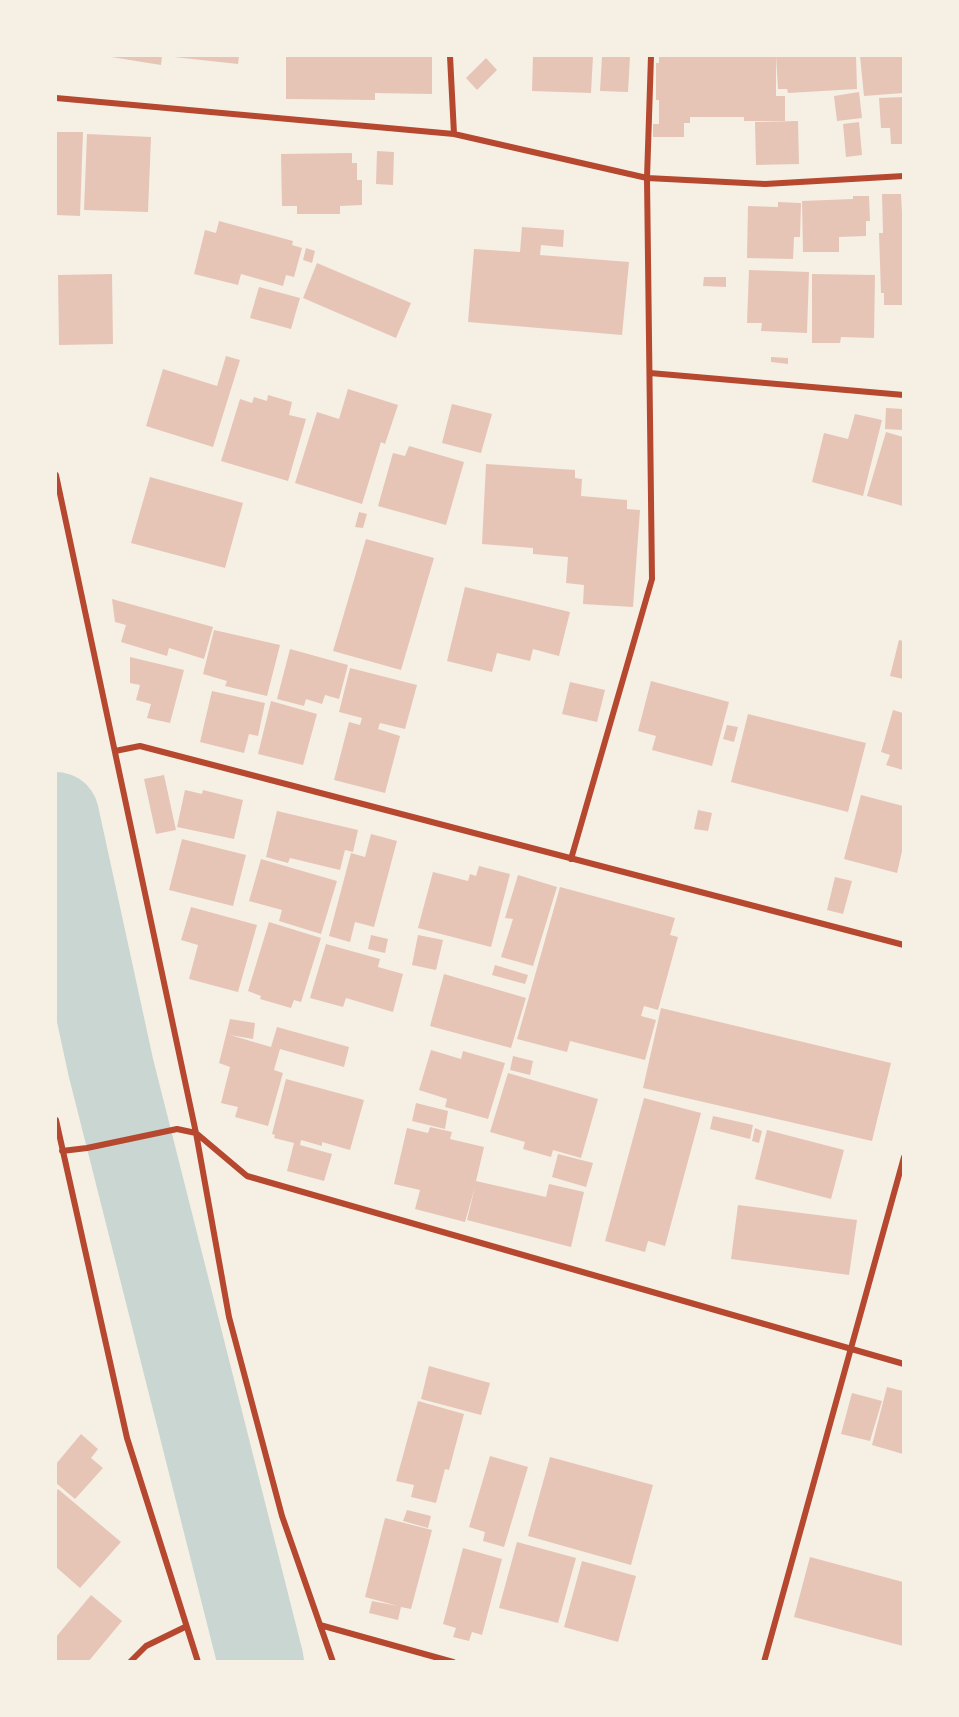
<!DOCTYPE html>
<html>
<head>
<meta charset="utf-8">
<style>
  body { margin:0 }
  #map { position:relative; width:959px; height:1717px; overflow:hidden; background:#f6efe4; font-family:Figtree,sans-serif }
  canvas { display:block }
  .frame { position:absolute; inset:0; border:57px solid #f6efe4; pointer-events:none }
</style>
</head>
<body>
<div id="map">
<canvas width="959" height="1717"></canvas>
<div class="frame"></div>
</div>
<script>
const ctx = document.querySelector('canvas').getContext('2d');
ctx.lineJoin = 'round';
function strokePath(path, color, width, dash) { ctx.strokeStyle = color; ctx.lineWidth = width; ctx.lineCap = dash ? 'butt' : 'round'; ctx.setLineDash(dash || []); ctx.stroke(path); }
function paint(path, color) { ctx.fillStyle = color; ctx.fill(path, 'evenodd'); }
const river = new Path2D(`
  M56,815L111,1068L261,1662`);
const building = new Path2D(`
  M105,56H162L161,65Z
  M174,56H239L238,64L174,57Z
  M286,56H432V94L375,93V100L286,99Z
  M533,56H593L591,93L532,91Z
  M602,56H630L628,92L600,91Z
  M659,56H776V96H785V121H744V117H690V123H684V137H653V124H659V100H656V63H659Z
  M776,56H856L857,89L788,93L787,89H778Z
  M860,56H902L903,93L864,96Z
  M486,58L497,70L477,90L466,78Z
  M859,92L862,118L837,121L834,96Z
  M903,97V144H891L890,128H881L879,98Z
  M798,121L799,164L756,165L755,122Z
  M859,122L862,155L846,157L843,124Z
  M56,132H83L80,216L56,215Z
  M87,134L151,137L148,212L84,210Z
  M377,151L394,152L393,185L376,184Z
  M352,153V163H357V180H362V205L340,206V214H297V206H282L281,154Z
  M882,194H901L903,233V305H884V293H881L879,233H883Z
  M853,196H869L870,221H866V236L839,237V252H803L802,201L853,199Z
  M778,202L801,203L800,237H794L793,259L747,258L748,206L778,207Z
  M219,221L293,241L292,245L302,248L294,277L286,275L283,286L241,274L238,285L194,274L205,230L216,233Z
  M522,227L564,230L563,247L541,245L540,255L629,262L622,335L468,322L474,249L520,252Z
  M306,248L315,251L312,263L303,260Z
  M317,263L411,303L396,338L303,298Z
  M749,270L809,272L807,333L761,331L762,323H747Z
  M112,274L113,344L59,345L58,275Z
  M812,274L875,275L874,338L841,337L840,343H812Z
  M704,277H726V287L703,286Z
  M259,287L300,298L291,329L250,318Z
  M226,356L240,360L213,447L146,426L163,369L217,386Z
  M771,357L788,358V364L771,362Z
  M348,389L398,405L385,444L381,442L362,504L295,483L317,412L339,419Z
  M268,395L292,402L289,415L306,419L288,481L221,461L240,399L252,403L254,397L267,401Z
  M452,404L492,414L481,453L442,443Z
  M886,408L903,409V430L885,429Z
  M855,414L882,420L863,496L812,482L824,433L848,439Z
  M886,432L903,437V506L867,496Z
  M409,446L464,462L446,525L378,506L393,453L405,456Z
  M486,464L575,470V478L582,479L581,496L627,500V509L640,510L633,607L583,604L584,585L566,583L568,557L533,554V548L482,544Z
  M150,477L243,503L225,568L131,543Z
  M359,512L367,514L363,528L355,527Z
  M366,539L434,558L401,670L333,651Z
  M465,587L570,612L559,656L533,649L530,661L497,653L492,672L447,661Z
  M112,599L213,627L204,659L169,648L167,656L121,642L126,625L115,622Z
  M214,630L280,645L267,696L225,686L227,681L203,674Z
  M899,640L903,641V679L890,676Z
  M290,649L348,665L339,699L325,695L322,704L306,699L304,706L277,699Z
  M130,657L184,670L170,723L147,718L151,704L136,700L140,685L130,683Z
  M350,668L417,685L405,729L380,723L378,729L400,736L385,793L334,780L349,722L360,725L362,718L339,712Z
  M651,681L729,702L712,766L652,750L656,736L638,731Z
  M570,682L605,690L597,722L562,714Z
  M212,691L265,703L258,736L249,734L244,753L200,742Z
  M271,701L317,714L303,765L258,754Z
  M893,710L903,713V770L886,765L890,755L881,752Z
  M748,714L866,743L848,812L731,782Z
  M727,725L738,727L734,742L723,739Z
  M164,775L176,830L156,834L144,779Z
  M185,790L202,794L203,790L243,800L234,839L177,827Z
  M861,795L903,806V847L897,873L844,859Z
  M698,810L712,813L708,831L694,829Z
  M277,811L358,830L353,852L345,850L340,870L290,858L288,863L266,857Z
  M371,834L397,841L374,927L355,922L350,942L329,936L351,853L365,857Z
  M182,839L246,855L233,906L169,890Z
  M261,859L337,881L321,934L279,921L282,910L249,901Z
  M479,866L510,874L491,947L418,928L433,872L468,881L470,874L476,876Z
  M518,875L557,887L533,966L501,957L513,919L505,918Z
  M835,877L852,881L843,914L827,910Z
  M560,887L675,918L670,935L678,937L658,1010L644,1006L641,1016L656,1020L645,1060L570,1041L567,1052L517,1039Z
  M191,907L257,925L238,992L189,979L198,945L181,940Z
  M269,922L321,938L301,1002L294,1000L291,1008L260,999L261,996L248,991Z
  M371,935L388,939L385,953L368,949Z
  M418,935L443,940L436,970L412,965Z
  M326,944L380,959L378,967L403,974L393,1012L346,998L343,1007L310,998Z
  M495,965L528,975L525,984L492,975Z
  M444,974L526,998L511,1048L430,1026Z
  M661,1008L891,1063L872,1141L643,1088Z
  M230,1019L255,1023L253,1039L230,1035L271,1047L277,1027L349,1047L344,1067L280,1049L274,1070L283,1073L268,1126L235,1117L238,1107L221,1103L230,1067L219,1063Z
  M431,1050L461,1059L463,1051L505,1063L488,1119L445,1107L447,1099L419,1090Z
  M513,1056L533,1061L530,1075L510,1070Z
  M508,1073L598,1099L581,1158L553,1150L551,1157L523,1149L525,1142L490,1132Z
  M286,1079L364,1100L350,1150L322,1142V1146L301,1140L300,1145L332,1154L324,1181L287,1171L294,1143L274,1138L275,1135L272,1134Z
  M644,1098L701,1113L665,1246L648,1241L645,1252L605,1241Z
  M416,1103L448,1111L445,1129L412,1121Z
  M713,1116L753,1125L750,1139L710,1129Z
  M430,1127L452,1132L450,1139L484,1147L476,1181L546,1197L549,1184L584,1192L571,1247L467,1220L475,1187L465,1222L415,1209L420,1190L394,1184L407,1128L428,1133Z
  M755,1128L762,1131L759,1143L752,1141Z
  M767,1130L844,1150L831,1199L755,1179Z
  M558,1154L593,1163L586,1187L552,1177Z
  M738,1205L857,1220L849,1275L731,1259Z
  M429,1366L490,1383L481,1415L421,1399Z
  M887,1387L903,1391V1454L872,1445Z
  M852,1393L882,1401L870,1441L841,1434Z
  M418,1401L464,1414L449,1470L445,1469L436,1503L411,1497L414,1485L396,1481Z
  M81,1434L98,1449L91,1458L103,1468L75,1499L56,1483V1464Z
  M490,1456L528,1467L504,1547L483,1541L485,1532L469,1527Z
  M550,1457L653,1485L631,1565L528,1536Z
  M58,1489L121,1542L80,1588L56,1567V1492Z
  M407,1510L431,1516L428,1528L403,1521Z
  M385,1518L432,1530L411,1609L401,1607L398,1620L369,1613L372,1601L398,1606L365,1597Z
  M517,1542L576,1558L558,1623L499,1608Z
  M463,1548L502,1559L482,1635L472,1632L469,1641L453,1637L456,1628L443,1624Z
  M810,1557L903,1582V1646L794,1617Z
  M582,1561L636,1576L618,1642L564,1627Z
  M91,1595L122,1621L88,1662H56V1637Z`);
const minor = new Path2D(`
  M450,56L454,134
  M56,98L454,134L647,178L765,184L904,176
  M650,373L904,395
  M56,475L196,1133L229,1317L282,1516L333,1662
  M115,751L140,746L904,945
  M571,859L652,579L647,178L651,56
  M56,1120L127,1438L198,1662
  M62,1151L87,1148L177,1129L196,1133L247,1176L904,1364
  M320,1625L453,1662
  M130,1662L146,1646L185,1627
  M764,1662L904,1157`);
strokePath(river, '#c9d6d2', 86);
paint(building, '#e6c5b7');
strokePath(minor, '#b5482f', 6);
</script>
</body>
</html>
